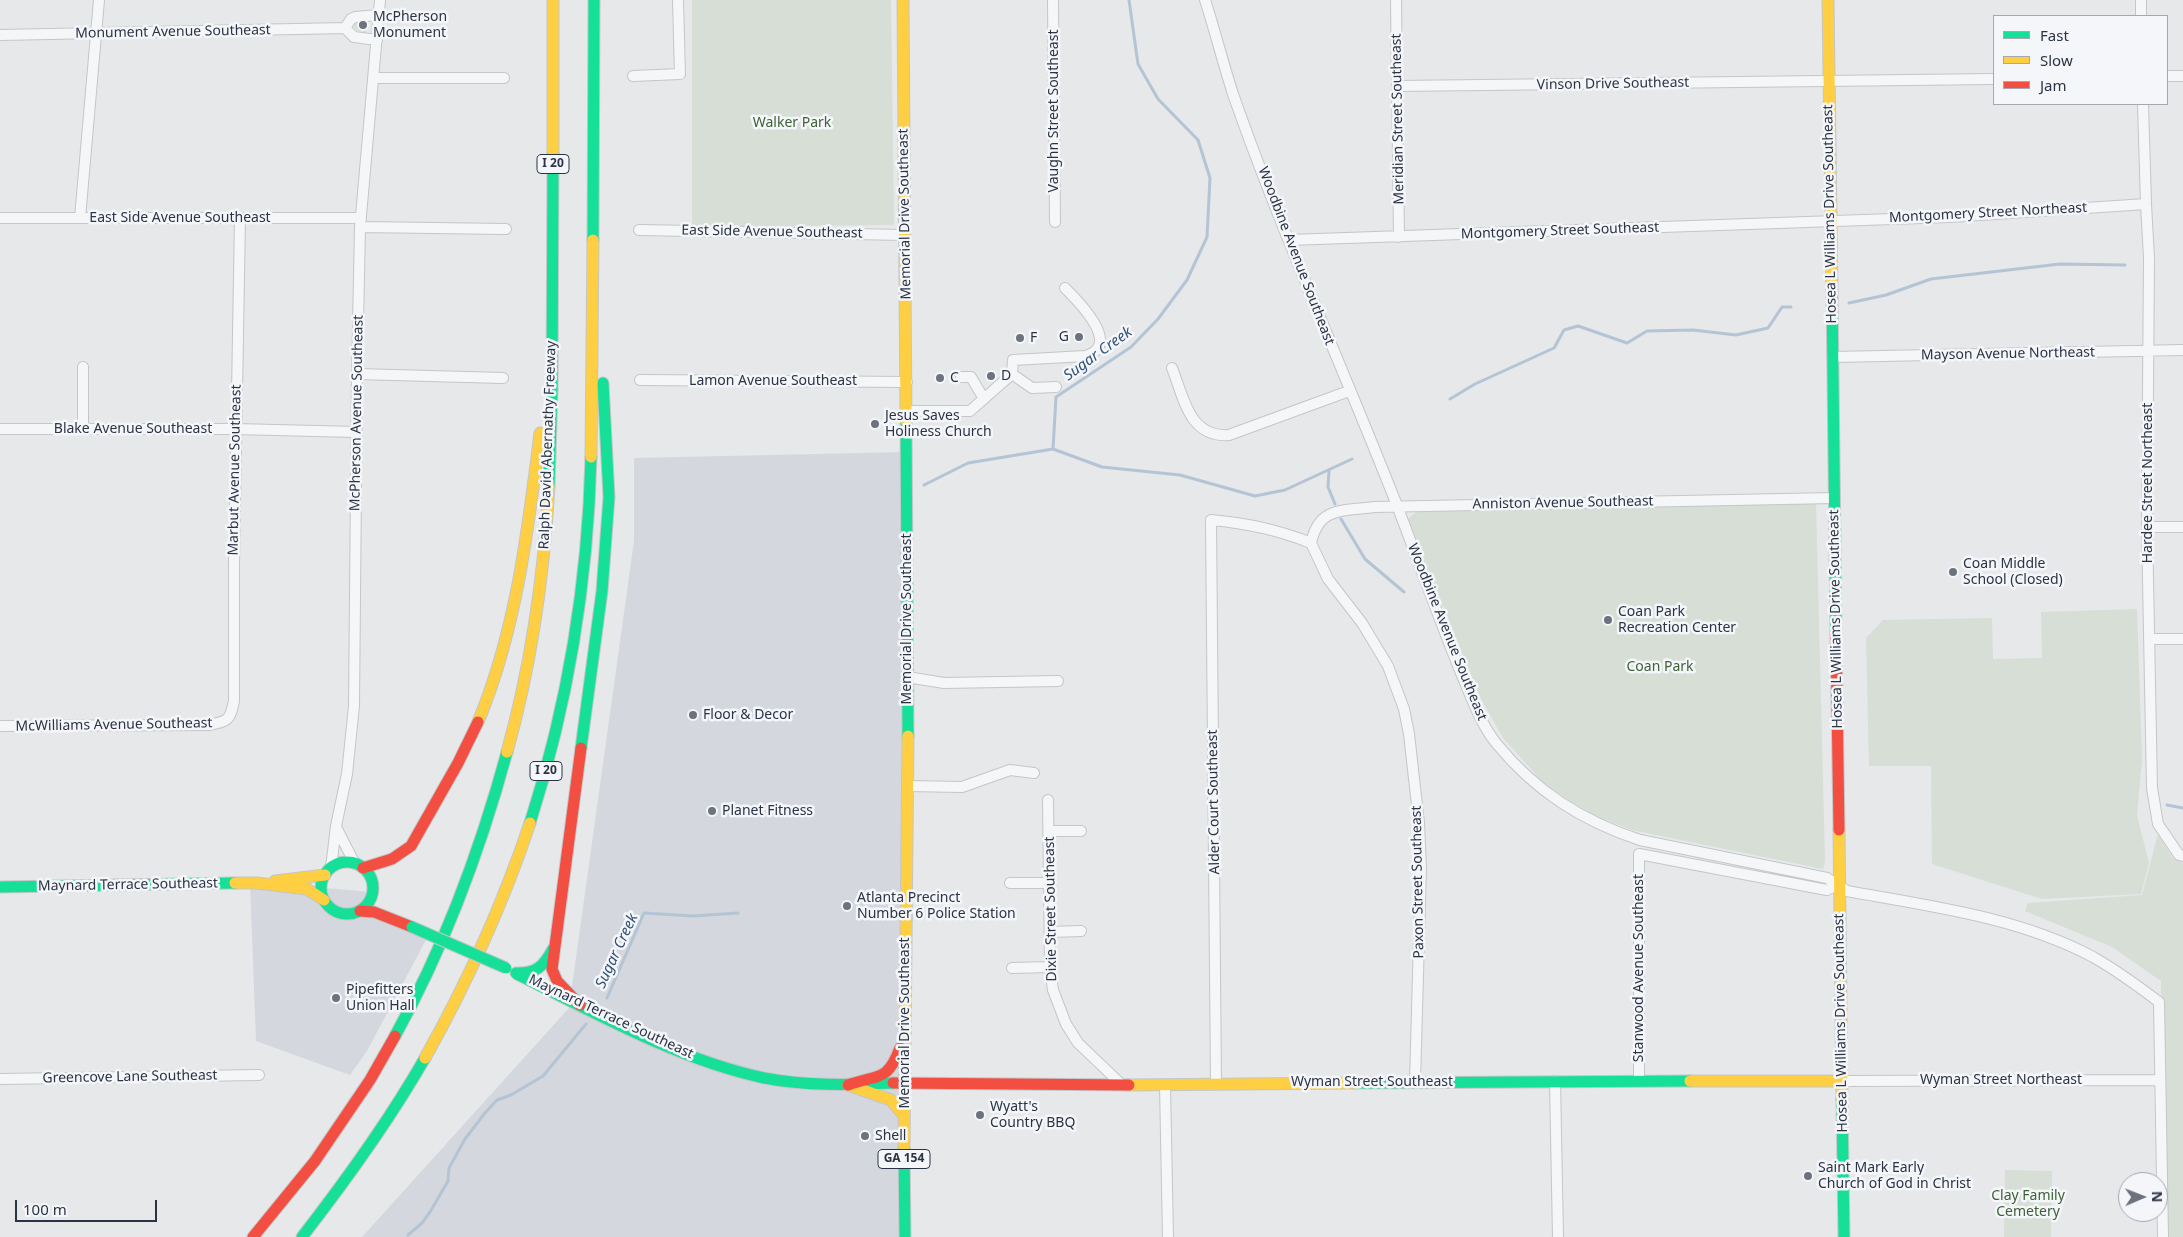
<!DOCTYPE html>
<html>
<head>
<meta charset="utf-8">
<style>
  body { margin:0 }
  #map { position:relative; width:2183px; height:1237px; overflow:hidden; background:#e6e8ea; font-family:"Noto Sans",sans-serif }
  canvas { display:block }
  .legend { position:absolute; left:1993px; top:15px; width:175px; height:90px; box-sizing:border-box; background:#f4f6f9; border:1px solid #a4a8b1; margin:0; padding:6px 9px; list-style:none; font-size:15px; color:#2b3445 }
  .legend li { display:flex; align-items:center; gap:10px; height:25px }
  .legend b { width:25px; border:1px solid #a4a8b1 }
  .north { position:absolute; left:2118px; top:1172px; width:50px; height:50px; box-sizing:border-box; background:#f4f6f9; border:1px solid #a4a8b1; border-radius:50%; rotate:89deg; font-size:14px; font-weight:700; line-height:20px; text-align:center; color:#2b3445 }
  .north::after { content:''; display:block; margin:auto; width:18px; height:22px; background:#6c737f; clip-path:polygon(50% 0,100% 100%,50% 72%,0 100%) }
  .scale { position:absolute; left:15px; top:1200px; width:142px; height:22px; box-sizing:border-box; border:2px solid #2b3445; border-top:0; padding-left:6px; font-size:15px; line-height:18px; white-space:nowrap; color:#2b3445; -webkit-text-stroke:4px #f4f6f9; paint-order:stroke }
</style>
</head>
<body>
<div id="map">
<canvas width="2183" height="1237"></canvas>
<ul class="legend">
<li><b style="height:6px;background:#16e098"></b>Fast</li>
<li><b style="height:6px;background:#ffcf43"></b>Slow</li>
<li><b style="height:6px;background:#f24e42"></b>Jam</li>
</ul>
<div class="north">N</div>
<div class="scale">100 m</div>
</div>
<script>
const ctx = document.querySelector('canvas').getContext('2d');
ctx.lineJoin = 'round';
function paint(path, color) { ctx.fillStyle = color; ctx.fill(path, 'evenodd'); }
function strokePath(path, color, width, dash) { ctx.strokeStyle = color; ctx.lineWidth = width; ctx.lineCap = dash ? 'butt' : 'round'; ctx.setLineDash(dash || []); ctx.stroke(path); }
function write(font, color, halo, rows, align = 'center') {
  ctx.font = font + ' "Noto Sans",sans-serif'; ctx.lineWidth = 5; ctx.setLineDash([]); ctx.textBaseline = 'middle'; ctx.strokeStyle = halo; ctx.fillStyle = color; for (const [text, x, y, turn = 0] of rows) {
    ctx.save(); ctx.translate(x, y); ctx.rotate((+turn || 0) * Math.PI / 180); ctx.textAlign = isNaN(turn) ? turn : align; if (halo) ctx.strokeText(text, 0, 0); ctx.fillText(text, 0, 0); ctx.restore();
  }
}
const built = new Path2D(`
  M906,452L910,1237H362L569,1008L634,541V458Z
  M250,882L373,892L364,905L428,936L367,1051L350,1075L256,1041Z`);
const green = new Path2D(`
  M692,0H891L894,225L692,227Z
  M368,17L366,33L357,30L354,26L356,21Z
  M1816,503L1825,861L1823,869L1632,830L1598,817L1570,801L1542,781L1503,738L1480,697L1408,519L1416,512Z
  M2137,609L2142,759L2137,815L2149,863L2141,894L2042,899L1932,864L1931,766H1869L1866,638L1883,620L1992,618L1993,659L2042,658L2041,612Z
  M2158,834L2172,857L2183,863V1237H2164L2161,981L2112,947L2025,911L2028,903L2142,895Z
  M2005,1170L2052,1171L2051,1237H2004Z`);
const stream = new Path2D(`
  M1849,303L1886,295L1931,279L2060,264L2125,265
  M1450,399L1475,384L1554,348L1564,330L1578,326L1627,343L1647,331L1693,330L1736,335L1768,328L1782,307H1791
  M1053,449L1056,397L1131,347L1158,319L1187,280L1207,237L1210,178L1198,140L1158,99L1138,64L1129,0
  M1329,471L1328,487L1335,504
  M924,485L968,463L1053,449L1102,467L1180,475L1255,496L1285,490L1352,459
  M1341,519L1365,559L1404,592
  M2167,805L2183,808
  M607,998L644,913L693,916L738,913
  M408,1235L422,1223L430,1212L448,1181L449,1168L465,1139L485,1113L497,1100L511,1095L543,1076L586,1024`);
const street = new Path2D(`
  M1053,0L1055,222
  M1205,0C1215,31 1223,63 1233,94C1282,234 1344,370 1398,508C1419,563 1439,619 1461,673C1471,696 1480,723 1496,743C1535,791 1582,821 1640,840L1827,878L1847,891C1929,906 2018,917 2093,957C2116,970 2138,986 2159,1002L2163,1237
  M1396,0L1399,237
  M2141,0V16
  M345,28L351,19L355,17L379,15
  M345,28L354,37L377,40
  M0,35L345,28
  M633,76L680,74L678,0
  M2167,76H2183
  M374,78H504
  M1397,86L1994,79
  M2143,104L2146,204L2149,258L2147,527L2152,788L2158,824L2179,855L2183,856
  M0,218H361
  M80,218L99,0
  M360,227L506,229
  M639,230L905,235
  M1289,240L1950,217L2146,204
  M1832,357L2183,350
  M1172,368C1184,398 1189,438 1229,435L1349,391
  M357,374L503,378
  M1012,374L1032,388L1056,387
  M961,377H971L984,399
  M640,380L907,382
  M907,411H970L1012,374L1013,360L1085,356C1123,346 1079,302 1065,288
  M83,428V367
  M0,429H235L356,432
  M2147,527H2183
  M1311,543C1319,506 1343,511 1375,507L1834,498
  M2149,639H2183
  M907,677L944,683L1058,681
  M0,726L209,725C229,721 230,720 234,701V565L240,219
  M908,786L962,787L1010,770L1034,773
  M1048,800L1050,967L1053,990L1066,1024L1078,1043L1121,1084
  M336,827L355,864
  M1049,831H1081
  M331,868L336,826L347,774L354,706L357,374L360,227L380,0
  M1010,883H1051
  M1050,932L1081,931
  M1012,968L1050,967
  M0,1079L259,1075
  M1555,1081L1558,1237
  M1639,1081V854L1827,890L1839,884
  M1842,1081L2160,1080
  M1216,1084L1211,520C1246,523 1279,530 1311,543L1328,579L1362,623L1388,666L1404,709L1409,734L1419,823L1421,868L1415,1082
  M1165,1085L1168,1237`);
const fast = new Path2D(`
  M593,240L594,0
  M1832,293L1836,633
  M906,421L908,736
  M549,486L552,389L553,154
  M581,748L602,591L609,497L603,383
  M530,823C568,704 588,582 591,457
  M321 888a26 26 0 1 1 52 0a26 26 0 1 1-52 0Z
  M0,887L235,883
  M516,973C536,974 544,966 553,949
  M517,974C595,1013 679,1060 764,1078C806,1086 850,1085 893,1083
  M395,1036C445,946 480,851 507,752
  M1355,1083L1690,1081
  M1842,1100L1844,1237
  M904,1148L905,1237
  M302,1237C347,1179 389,1121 425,1058`);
const slow = new Path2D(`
  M903,0L906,421
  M1828,0L1832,293
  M553,154V0
  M591,457L593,240
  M478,722C516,631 528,531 540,433
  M507,752C531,666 544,575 549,486
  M1839,830L1842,1100
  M275,881L325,875
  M235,883H257L307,889L324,900
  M425,1058C467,983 503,904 530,823
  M1690,1081H1842
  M848,1085L891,1100L904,1116
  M1129,1085L1355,1083
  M904,1148L908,736`);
const jam = new Path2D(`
  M1836,633L1839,830
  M363,868L392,859L411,846L458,763L478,722
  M360,911L374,912L412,927
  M580,1005L557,981L552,969L581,748
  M893,1083L1129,1085
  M848,1085C878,1074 887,1083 900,1048
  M253,1237L315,1161L370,1080L395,1036`);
const fastBridge = new Path2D(`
  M412,927L506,968`);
const markers = [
  [363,25,5,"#6c737f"],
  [1079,337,5,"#6c737f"],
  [1020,338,5,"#6c737f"],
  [991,376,5,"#6c737f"],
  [940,378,5,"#6c737f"],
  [875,424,5,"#6c737f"],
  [1953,572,5,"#6c737f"],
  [1608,620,5,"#6c737f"],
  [693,715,5,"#6c737f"],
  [712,811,5,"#6c737f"],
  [847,906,5,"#6c737f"],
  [336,998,5,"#6c737f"],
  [980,1115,5,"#6c737f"],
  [865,1136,5,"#6c737f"],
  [1808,1176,5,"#6c737f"]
];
const shields = [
  [553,164,32],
  [546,771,32],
  [904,1159,52]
];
const shieldNames = [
  ["I 20",553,164],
  ["I 20",546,771],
  ["GA 154",904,1159]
];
const poiNames = [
  ["McPherson",373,17],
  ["Monument",373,33],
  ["G",1069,337,"right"],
  ["F",1030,338],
  ["D",1001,376],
  ["C",950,378],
  ["Jesus Saves",885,416],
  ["Holiness Church",885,432],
  ["Coan Middle",1963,564],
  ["School (Closed)",1963,580],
  ["Coan Park",1618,612],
  ["Recreation Center",1618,628],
  ["Floor & Decor",703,715],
  ["Planet Fitness",722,811],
  ["Atlanta Precinct",857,898],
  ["Number 6 Police Station",857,914],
  ["Pipefitters",346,990],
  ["Union Hall",346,1006],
  ["Wyatt's",990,1107],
  ["Country BBQ",990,1123],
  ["Shell",875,1136],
  ["Saint Mark Early",1818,1168],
  ["Church of God in Christ",1818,1184]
];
const streetNames = [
  ["Monument Avenue Southeast",173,32,-1],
  ["Vinson Drive Southeast",1613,84,-1],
  ["Vaughn Street Southeast",1054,111,-90],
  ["Meridian Street Southeast",1398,119,-91],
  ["Montgomery Street Northeast",1988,213,-3],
  ["Memorial Drive Southeast",905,214,-91],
  ["Hosea L Williams Drive Southeast",1830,214,-91],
  ["East Side Avenue Southeast",180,218],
  ["Montgomery Street Southeast",1560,231,-2],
  ["East Side Avenue Southeast",772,232,1],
  ["Woodbine Avenue Southeast",1296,256,69],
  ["Mayson Avenue Northeast",2008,354,-1],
  ["Lamon Avenue Southeast",773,381],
  ["McPherson Avenue Southeast",357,413,-89],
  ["Blake Avenue Southeast",133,429],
  ["Ralph David Abernathy Freeway",548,445,-88],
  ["Marbut Avenue Southeast",235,470,-89],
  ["Hardee Street Northeast",2148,483,-90],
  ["Anniston Avenue Southeast",1563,503,-1],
  ["Memorial Drive Southeast",907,619,-90],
  ["Hosea L Williams Drive Southeast",1836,619,-91],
  ["Woodbine Avenue Southeast",1447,632,68],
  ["McWilliams Avenue Southeast",114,725,-1],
  ["Alder Court Southeast",1214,802,-91],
  ["Paxon Street Southeast",1418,882,-91],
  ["Maynard Terrace Southeast",128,885,-1],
  ["Dixie Street Southeast",1051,909,-91],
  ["Stanwood Avenue Southeast",1639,968,-90],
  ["Maynard Terrace Southeast",611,1017,25],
  ["Memorial Drive Southeast",905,1023,-90],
  ["Hosea L Williams Drive Southeast",1841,1023,-91],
  ["Greencove Lane Southeast",130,1077,-1],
  ["Wyman Street Northeast",2001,1080],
  ["Wyman Street Southeast",1372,1082]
];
const parkNames = [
  ["Walker Park",792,123],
  ["Coan Park",1660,667],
  ["Clay Family",2028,1196],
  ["Cemetery",2028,1212]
];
const waterNames = [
  ["Sugar Creek",1098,354,-36],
  ["Sugar Creek",617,951,-65]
];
paint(built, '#d4d7dd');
paint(green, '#d6ded6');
strokePath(stream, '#b4c4d5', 3);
strokePath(street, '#c4c6c8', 12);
strokePath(fast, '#c4c6c8', 13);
strokePath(slow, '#c4c6c8', 13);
strokePath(jam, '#c4c6c8', 13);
strokePath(street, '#f5f6f7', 10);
strokePath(fast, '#16e098', 11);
strokePath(slow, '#ffcf43', 11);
strokePath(jam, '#f24e42', 11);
strokePath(fastBridge, '#c4c6c8', 13, []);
strokePath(fastBridge, '#16e098', 11);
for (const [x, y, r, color] of markers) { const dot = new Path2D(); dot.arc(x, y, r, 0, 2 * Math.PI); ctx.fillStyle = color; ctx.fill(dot); strokePath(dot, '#f4f6f9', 2); }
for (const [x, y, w] of shields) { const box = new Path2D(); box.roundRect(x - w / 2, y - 9.5, w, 19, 4); ctx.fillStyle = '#f4f6f9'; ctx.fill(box); strokePath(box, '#2b3445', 1); }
write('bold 12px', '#2b3445', null, shieldNames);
write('14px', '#2b3445', '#f4f6f9', poiNames, 'left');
write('14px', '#2b3445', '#f4f6f9', streetNames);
write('14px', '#3f6138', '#f4f6f9', parkNames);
write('italic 15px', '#34527a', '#f4f6f9', waterNames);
</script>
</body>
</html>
